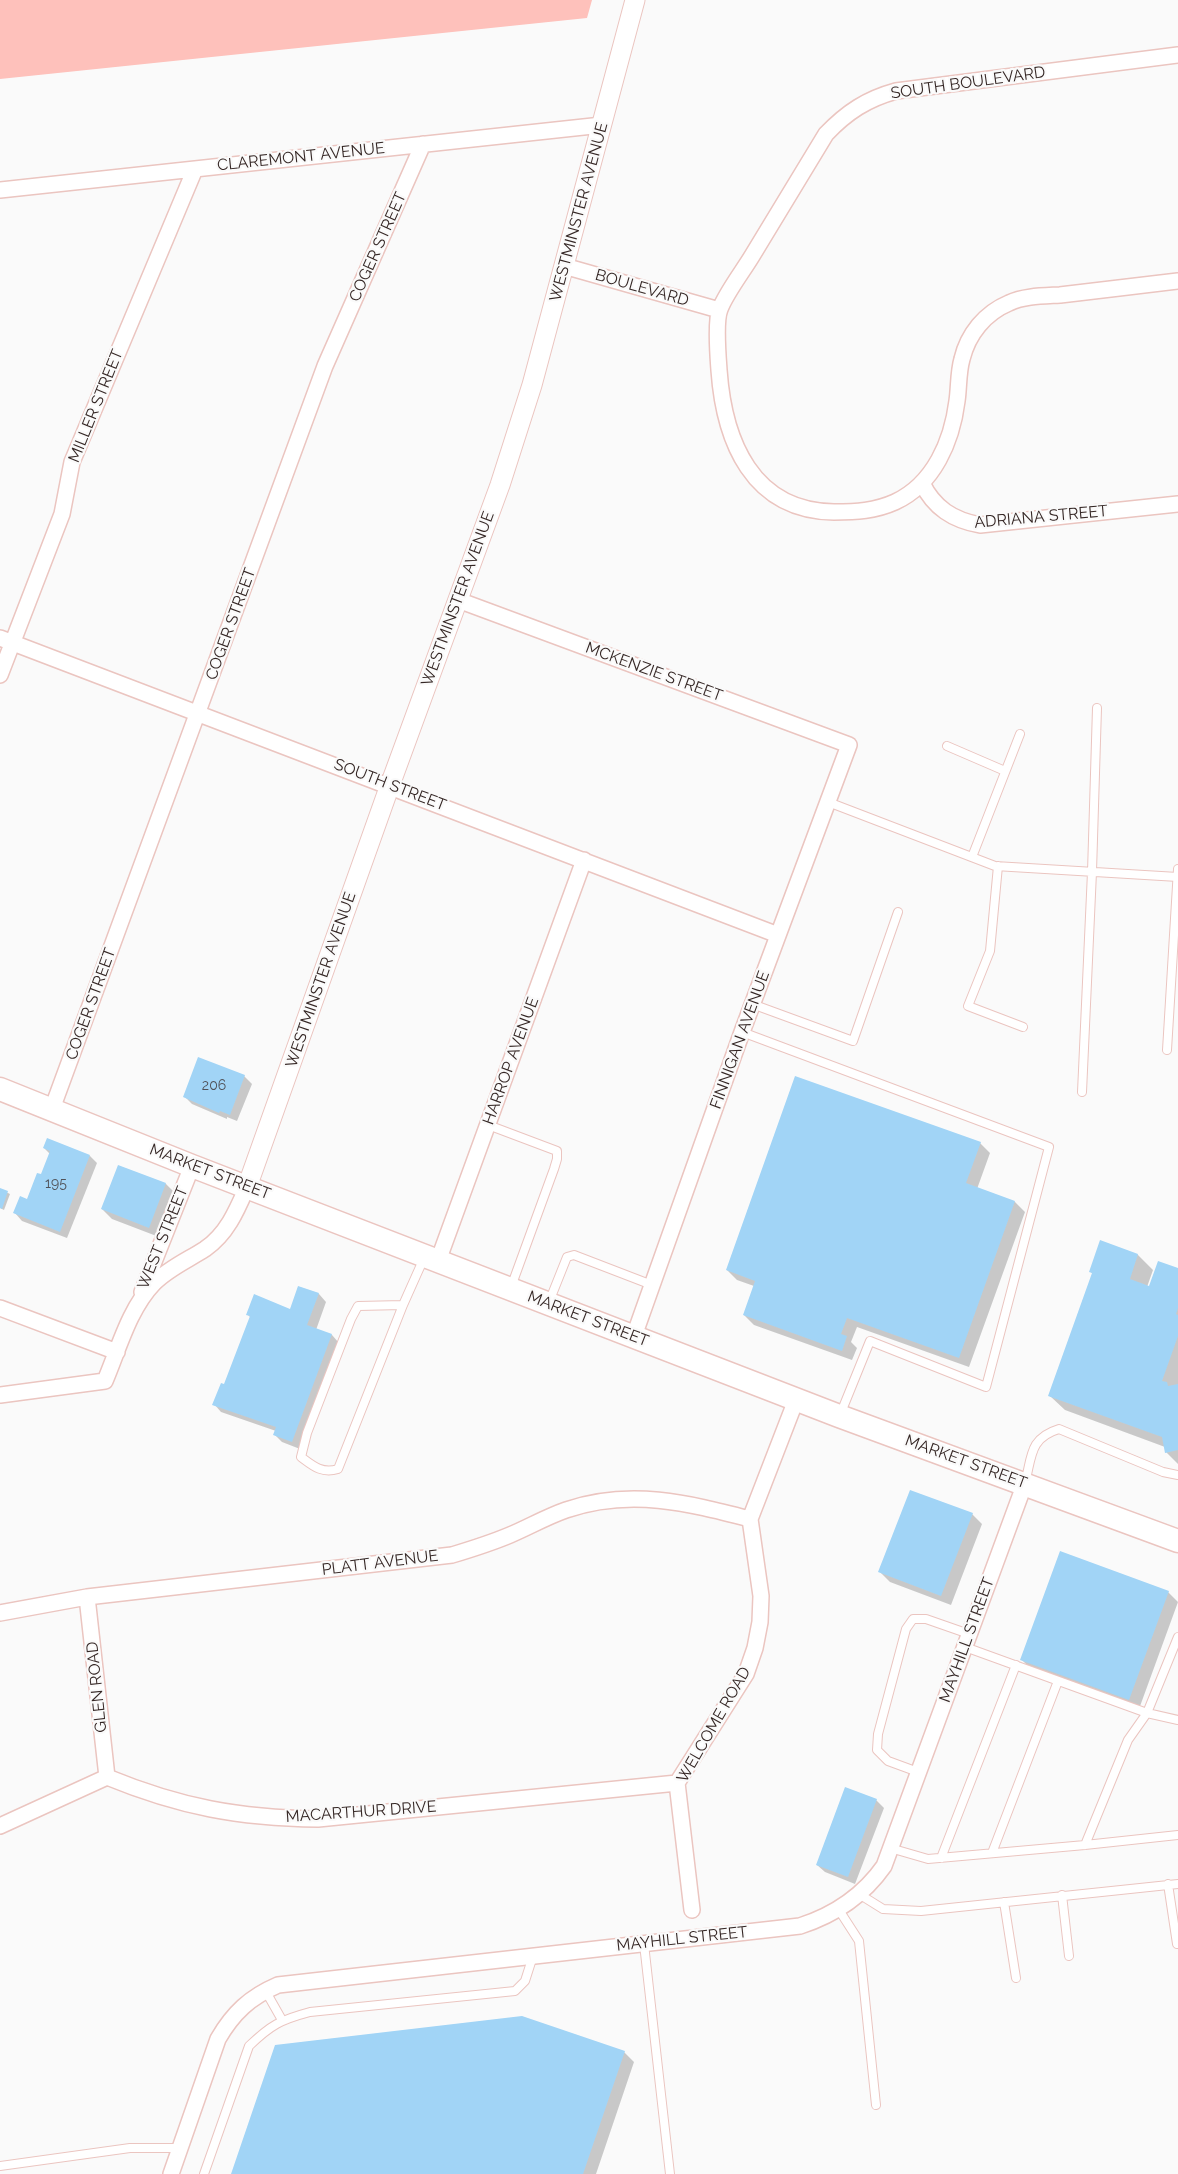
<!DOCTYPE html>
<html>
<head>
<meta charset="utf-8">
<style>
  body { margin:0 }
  canvas { display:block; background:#fafafa }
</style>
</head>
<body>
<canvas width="1178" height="2174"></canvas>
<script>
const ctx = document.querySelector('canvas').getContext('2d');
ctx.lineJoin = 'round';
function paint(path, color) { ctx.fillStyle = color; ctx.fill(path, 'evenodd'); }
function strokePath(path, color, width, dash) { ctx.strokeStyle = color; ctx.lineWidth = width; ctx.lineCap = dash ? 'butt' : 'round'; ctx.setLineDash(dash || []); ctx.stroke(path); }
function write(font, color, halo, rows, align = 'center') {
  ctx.font = font + ' Raleway,sans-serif'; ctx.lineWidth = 4.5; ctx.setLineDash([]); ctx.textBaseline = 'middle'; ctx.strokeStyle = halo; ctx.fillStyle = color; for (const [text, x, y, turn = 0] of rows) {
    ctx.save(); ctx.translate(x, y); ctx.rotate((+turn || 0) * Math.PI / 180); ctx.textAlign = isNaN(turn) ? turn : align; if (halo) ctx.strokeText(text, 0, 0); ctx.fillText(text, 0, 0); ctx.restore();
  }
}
const green = new Path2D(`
  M0,0H592L587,18L0,79Z`);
const shadow = new Path2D(`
  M244,1076L252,1084L237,1121L227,1117V1119L192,1104L184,1096Z
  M980,1143L990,1153L977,1189L1015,1202L1025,1212L969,1367L857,1327L851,1342L857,1348L852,1360L754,1325L744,1315L754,1286L737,1280L727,1270Z
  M44,1148L90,1156L97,1163L67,1238L22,1221L15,1213L28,1200L42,1176L50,1154Z
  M119,1166L166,1184L176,1194L159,1237L112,1219L102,1209Z
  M0,1189L10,1194L4,1210L0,1208Z
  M1101,1242L1138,1255L1153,1270L1147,1287L1150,1288L1178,1270V1464L1166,1452L1165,1447L1065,1410L1050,1396L1093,1274L1091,1272Z
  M299,1287L319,1294L326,1302L316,1330L332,1335L339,1343L300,1449L282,1442L275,1435L276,1431L221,1412L214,1404L225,1386L251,1318L248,1315L291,1310Z
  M972,1514L982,1524L951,1605L890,1582L880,1572Z
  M1168,1592L1178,1602L1139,1709L1032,1670L1022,1660Z
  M876,1800L884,1808L855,1884L825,1872L817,1865Z
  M624,2052L634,2062L596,2174H232Z`);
const building = new Path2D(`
  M198,1057L245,1075L230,1115L220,1111L219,1113L183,1097Z
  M795,1076L981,1142L966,1183L1015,1201L959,1358L847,1318L841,1334L847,1336L842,1351L743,1315L755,1281L726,1270Z
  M47,1138L90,1155L60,1232L13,1213L20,1196L27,1199L37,1173L41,1174L50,1151L43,1148Z
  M118,1165L166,1183L149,1228L101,1209Z
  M0,1188L8,1191L2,1209L0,1208Z
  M1100,1240L1138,1254L1130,1279L1149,1286L1158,1261L1178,1268V1308L1176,1314L1178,1315V1336L1162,1381L1167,1382L1168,1386L1178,1384V1450L1165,1453L1162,1437L1048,1396L1092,1273L1089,1272Z
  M298,1286L319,1293L307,1325L332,1334L292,1442L273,1435L276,1427L212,1405L221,1383L224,1384L250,1316L246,1315L254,1294L290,1309Z
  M910,1490L973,1513L941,1596L878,1572Z
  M1060,1551L1169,1591L1129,1700L1020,1660Z
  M845,1787L877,1799L848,1877L816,1865Z
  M522,2016L625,2051L583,2174H231L275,2045Z`);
const service = new Path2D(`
  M947,746L1005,771
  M828,802L995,866L1178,877
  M972,857L1020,734
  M998,866L990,951L968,1006L1023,1027
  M752,1004L853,1041L898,912
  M742,1032L1049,1147L986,1387L870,1341L840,1415
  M1167,1050L1178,869
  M1082,1092L1092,872L1097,708
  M488,1125L557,1151V1159L554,1169L511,1287
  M549,1302L567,1257L574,1255L652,1285
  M403,1305L358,1306L351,1319L307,1433L301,1457C313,1466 322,1474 338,1469L403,1305L424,1258
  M1025,1483C1032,1457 1029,1438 1059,1429L1163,1472L1178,1475
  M965,1647L1147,1713L1178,1720
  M918,1772L888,1761L877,1750L878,1734L906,1629L913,1619H926L969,1634
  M1085,1845L1128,1740L1147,1713L1178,1637
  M890,1848L928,1859L1085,1845L1178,1835
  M992,1853L1058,1681
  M941,1858L1016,1665
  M1168,1884L1177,1944
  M859,1894L883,1909L921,1911L1178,1884
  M1062,1895L1069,1956
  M1004,1902L1016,1978
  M839,1910L859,1941L876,2105
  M644,1944L670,2174
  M265,1990L282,2020
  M0,2166L130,2148H180
  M204,2174L249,2046C271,2025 280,2020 310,2012L515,1991L525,1981L533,1956`);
const minor = new Path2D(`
  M1178,55L896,91C867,99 847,112 826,134C801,175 777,215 752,256C743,271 726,293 720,309C715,321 718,356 719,370C724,441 752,511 834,512C856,512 875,511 895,502C934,484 952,441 957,401C959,388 958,373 962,359C968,334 985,313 1009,303C1024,296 1043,296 1060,295C1099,290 1139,286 1178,281
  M0,190L602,125
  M564,266L719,310
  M922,483C934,508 953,520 980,525L1178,504
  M458,600L849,745L742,1032L634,1336
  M0,638L778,935
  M0,675L62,514L72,462L195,169
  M52,1109L325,366L423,144
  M438,1261L584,860
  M142,1292L192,1166
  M0,1308L117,1352
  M0,1395L105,1381C119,1348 129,1309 154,1283C169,1268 188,1260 205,1249C227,1234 237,1210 247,1187
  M87,1597L107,1777
  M0,1613L87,1597L452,1555C472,1549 491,1543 510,1535C529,1527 546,1517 566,1510C630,1488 688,1503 750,1519
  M0,1826L107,1777C180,1807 239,1818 318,1819L677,1783
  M692,1910L677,1783L746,1674L755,1648L760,1622L761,1596L750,1519L796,1400
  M171,2174L218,2039C233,2013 250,1997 278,1985L800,1926C834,1915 863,1896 884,1866L1025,1483`);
const tertiary = new Path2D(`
  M247,1187L390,785L500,485L532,385L635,0`);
const secondary = new Path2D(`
  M0,1089L192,1166L839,1416L1178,1541`);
const numberNames = [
  ["206",214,1086],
  ["195",56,1184]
];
const streetNames = [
  ["SOUTH BOULEVARD",968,83,-8],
  ["CLAREMONT AVENUE",301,157,-6],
  ["WESTMINSTER AVENUE",579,212,-75],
  ["COGER STREET",378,247,-66],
  ["BOULEVARD",642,288,16],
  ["MILLER STREET",96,406,-68],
  ["ADRIANA STREET",1041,517,-5],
  ["WESTMINSTER AVENUE",458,599,-70],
  ["COGER STREET",231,624,-70],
  ["MCKENZIE STREET",654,672,20],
  ["SOUTH STREET",390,785,21],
  ["WESTMINSTER AVENUE",321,980,-71],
  ["COGER STREET",91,1004,-70],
  ["FINNIGAN AVENUE",740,1040,-70],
  ["HARROP AVENUE",511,1061,-70],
  ["MARKET STREET",210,1172,21],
  ["WEST STREET",163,1238,-68],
  ["MARKET STREET",588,1319,21],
  ["MARKET STREET",966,1462,20],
  ["PLATT AVENUE",380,1563,-7],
  ["MAYHILL STREET",967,1640,-70],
  ["GLEN ROAD",97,1687,-96],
  ["WELCOME ROAD",714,1725,-60],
  ["MACARTHUR DRIVE",361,1812,-4],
  ["MAYHILL STREET",682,1939,-6]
];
paint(green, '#fec1bb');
paint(shadow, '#0003');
paint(building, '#a1d4f6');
strokePath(service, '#ebc5c0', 10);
strokePath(minor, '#ebc5c0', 18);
strokePath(tertiary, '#ebc5c0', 21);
strokePath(secondary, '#ebc5c0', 25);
strokePath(service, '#fff', 8);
strokePath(minor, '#fff', 15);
strokePath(tertiary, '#fff', 19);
strokePath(secondary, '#fff', 22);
write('14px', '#505259', null, numberNames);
write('16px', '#352725', '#fafafa', streetNames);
</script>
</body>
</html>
